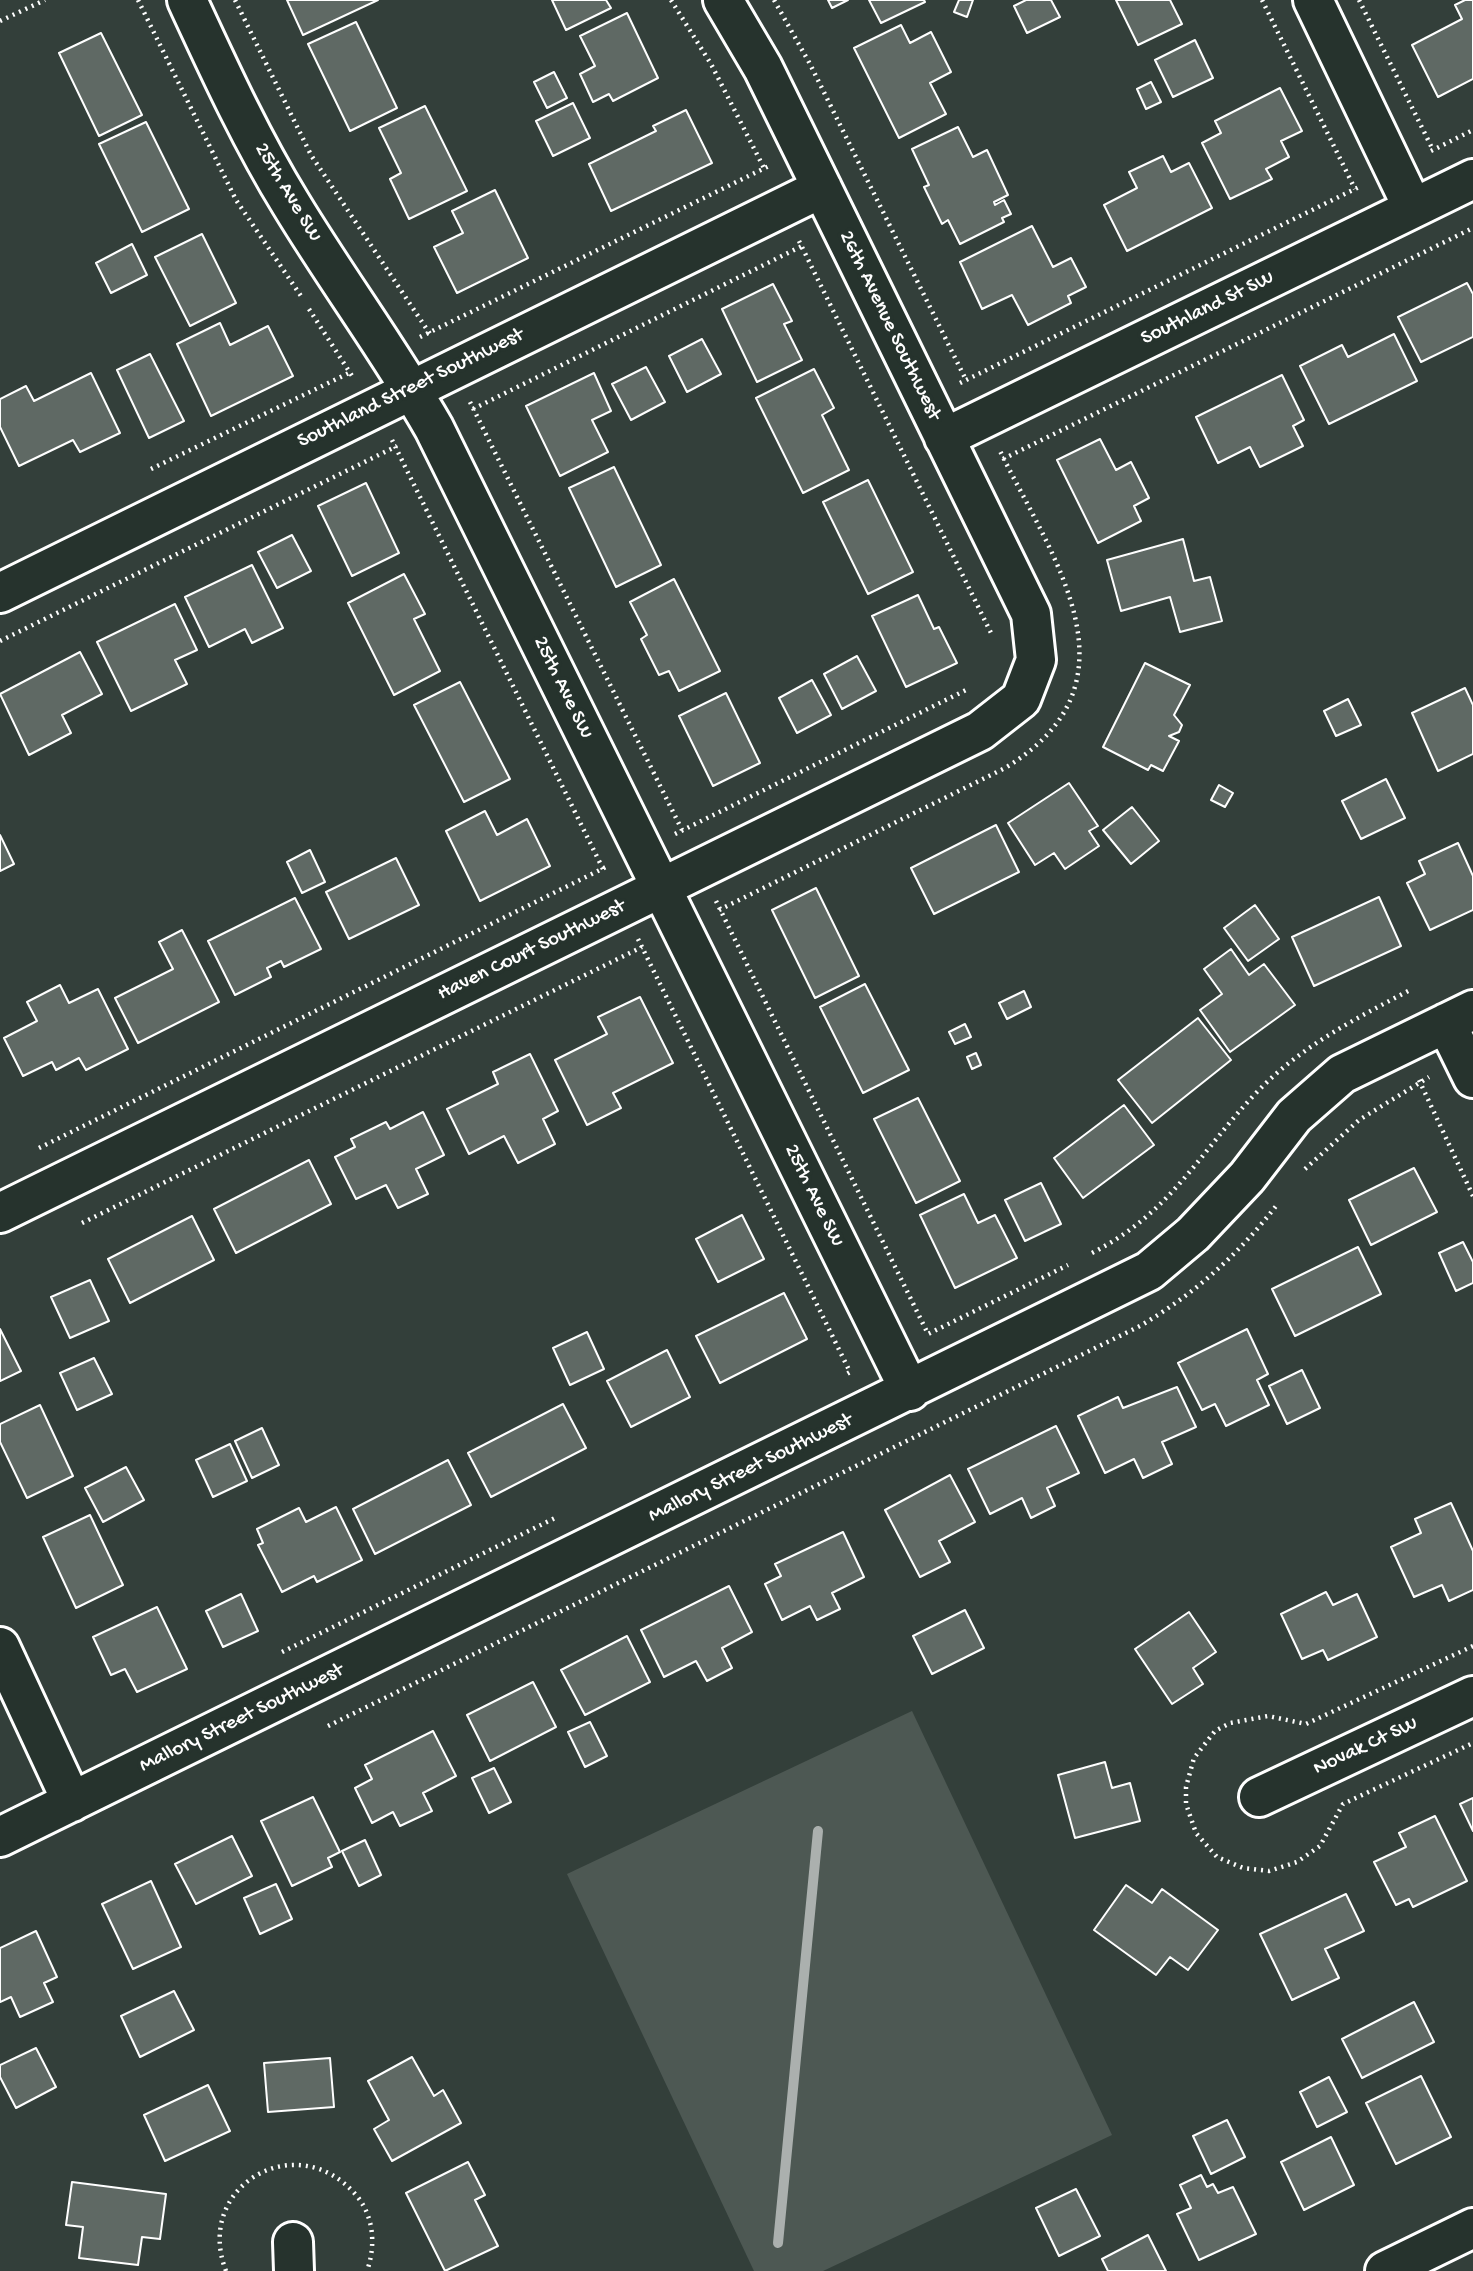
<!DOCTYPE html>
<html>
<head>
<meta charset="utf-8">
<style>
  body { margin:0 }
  canvas { display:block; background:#333f3a }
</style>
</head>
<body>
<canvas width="1473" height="2271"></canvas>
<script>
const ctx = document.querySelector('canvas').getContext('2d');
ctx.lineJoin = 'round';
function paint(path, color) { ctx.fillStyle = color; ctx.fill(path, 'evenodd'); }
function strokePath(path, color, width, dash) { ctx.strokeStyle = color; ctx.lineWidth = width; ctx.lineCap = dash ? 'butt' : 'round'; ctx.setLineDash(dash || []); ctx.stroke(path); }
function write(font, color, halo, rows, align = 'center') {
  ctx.font = font + ' "Gochi Hand",sans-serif'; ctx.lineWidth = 7; ctx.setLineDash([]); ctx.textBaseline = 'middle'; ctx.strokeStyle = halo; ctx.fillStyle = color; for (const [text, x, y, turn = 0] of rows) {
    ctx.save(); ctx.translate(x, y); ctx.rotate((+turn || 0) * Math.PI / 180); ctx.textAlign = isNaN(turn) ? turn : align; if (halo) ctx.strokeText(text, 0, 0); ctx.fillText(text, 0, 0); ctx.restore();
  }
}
const green = new Path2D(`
  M912,1711L1112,2135L823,2271H754L567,1874Z`);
const stream = new Path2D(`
  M778,2243L818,1831`);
const building = new Path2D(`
  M287,0H378L303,35Z
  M552,0H606L611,8L566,30Z
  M828,0H848L832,8Z
  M869,0H924L925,2L881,23Z
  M959,0H973L967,17L954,12Z
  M1026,0H1051L1060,17L1027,33L1014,6Z
  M1116,0H1170L1182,24L1138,45Z
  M1465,0H1473V79L1438,97L1412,45L1462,19L1455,5Z
  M627,13L658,78L613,101L609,94L593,102L580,74L595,66L580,36Z
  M356,22L397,108L350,131L308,44Z
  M901,25L910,43L931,32L951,72L930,83L946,114L899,138L854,48Z
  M101,33L142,115L99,136L59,53Z
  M1195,40L1213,78L1173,97L1155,60Z
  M554,72L567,98L547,108L534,82Z
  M1151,82L1161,102L1146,109L1137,89Z
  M1280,88L1302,131L1281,141L1289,157L1266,169L1272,179L1230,199L1202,143L1221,133L1215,121Z
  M573,103L590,138L553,156L536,121Z
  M425,106L467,191L409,219L390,179L401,173L379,128Z
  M686,110L712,163L611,211L589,164L656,131L653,126Z
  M146,122L189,209L142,232L99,144Z
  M958,127L973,157L987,150L1008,195L994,202L995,205L1004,200L1011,214L1002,218L1004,222L960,244L948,220L942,224L924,187L929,185L912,149Z
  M1163,156L1171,172L1189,163L1212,208L1127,251L1104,205L1137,188L1129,172Z
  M495,190L528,258L457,293L434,247L463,233L452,211Z
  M1032,226L1053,267L1071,258L1086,287L1068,296L1071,303L1028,325L1012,295L982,309L960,262Z
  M202,234L236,303L190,326L155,257Z
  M132,244L147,275L111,293L96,263Z
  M1467,283L1473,294V337L1421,362L1398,317Z
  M773,284L792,321L784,324L802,360L757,382L722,309Z
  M220,323L230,345L268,326L293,376L211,416L177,344Z
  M1394,334L1417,381L1329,424L1300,366L1342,345L1348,357Z
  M702,339L721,374L687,392L669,356Z
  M150,354L184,421L149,438L117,370Z
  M646,367L665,402L631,420L612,384Z
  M814,369L834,408L822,415L849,470L803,493L756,398Z
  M91,373L120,433L80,452L73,440L19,466L0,427V399L26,386L34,401Z
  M594,373L611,411L592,420L608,452L560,476L526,406Z
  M1282,375L1304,420L1293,426L1303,446L1260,467L1250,447L1218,463L1196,417Z
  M1100,439L1116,470L1131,462L1149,498L1134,506L1141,521L1098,543L1057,460Z
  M614,467L661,565L616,587L569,488Z
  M868,480L913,572L868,594L823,502Z
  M366,483L399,553L352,576L318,506Z
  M292,535L311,571L277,588L258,552Z
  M1183,539L1194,581L1210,577L1222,621L1180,632L1170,597L1121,611L1107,560Z
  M252,565L283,628L252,643L245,629L209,647L185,597Z
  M404,574L425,614L414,619L440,671L394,695L348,603Z
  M674,579L720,671L679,691L669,671L659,675L641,639L647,635L630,602Z
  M918,595L934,629L939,627L957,663L906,687L872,616Z
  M175,604L197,650L175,660L187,684L131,711L97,642Z
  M80,652L102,694L62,715L71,733L29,755L0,694Z
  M857,656L876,691L842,709L824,674Z
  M1145,663L1190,685L1174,715L1182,725L1179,732L1169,736L1179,741L1163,771L1151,765L1148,770L1103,747Z
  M812,680L831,715L797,733L779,698Z
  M460,682L510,779L464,802L414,705Z
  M1465,688L1473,705V754L1438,771L1412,713Z
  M726,693L760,763L713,786L679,716Z
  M1348,699L1361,725L1336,736L1324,711Z
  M1386,779L1405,818L1361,839L1342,801Z
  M1069,783L1098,826L1089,831L1099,846L1065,869L1054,853L1035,865L1008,823Z
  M1219,785L1233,793L1225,807L1211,800Z
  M1132,807L1159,841L1131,864L1103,830Z
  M485,811L497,835L527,819L550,866L480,901L446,831Z
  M996,825L1019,872L934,914L911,868Z
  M0,835L14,864L0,871Z
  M1458,843L1473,876V910L1430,930L1407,883L1425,874L1419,861Z
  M310,850L325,882L302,893L287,862Z
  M396,858L419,905L349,939L326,892Z
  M816,888L859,976L815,998L772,910Z
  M1379,897L1401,946L1314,986L1292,937Z
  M295,898L321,949L284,967L281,961L267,968L271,977L235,995L208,941Z
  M1255,905L1279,939L1248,961L1224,928Z
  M182,930L219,1002L138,1043L115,998L173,969L159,942Z
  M1231,949L1249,975L1264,964L1295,1005L1230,1052L1200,1010L1222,994L1204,969Z
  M865,984L909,1070L863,1093L820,1007Z
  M60,985L69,1003L98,989L128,1049L86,1070L79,1058L56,1070L52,1062L23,1076L4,1038L37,1021L27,1002Z
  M1024,991L1031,1007L1007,1019L999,1003Z
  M640,997L673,1063L613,1093L621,1108L587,1125L555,1060L607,1034L598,1017Z
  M1198,1018L1231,1060L1152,1123L1118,1080Z
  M965,1024L971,1037L955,1044L949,1032Z
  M976,1053L981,1065L972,1069L967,1057Z
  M530,1054L558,1111L543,1119L555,1144L518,1163L504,1136L469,1154L447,1109L498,1084L493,1072Z
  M918,1098L960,1181L916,1203L874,1119Z
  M1124,1105L1154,1145L1083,1198L1054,1158Z
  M423,1112L444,1155L416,1169L428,1194L398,1208L386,1185L356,1199L335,1157L355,1147L351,1139L386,1122L390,1129Z
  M309,1160L331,1204L236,1253L214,1209Z
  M1414,1168L1437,1212L1371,1245L1349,1200Z
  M1041,1183L1061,1224L1025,1241L1005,1200Z
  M964,1194L978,1223L995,1215L1017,1258L955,1288L920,1215Z
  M742,1215L764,1259L718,1282L696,1239Z
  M192,1216L214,1260L130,1303L108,1259Z
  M1463,1242L1473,1262V1283L1456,1291L1439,1253Z
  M1358,1247L1381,1294L1295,1336L1272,1289Z
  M90,1280L109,1321L70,1338L51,1297Z
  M784,1293L807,1339L720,1383L696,1336Z
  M0,1329L21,1371L0,1381Z
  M1247,1329L1268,1374L1257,1380L1269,1405L1226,1426L1215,1404L1202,1410L1178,1363Z
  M587,1332L604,1369L570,1385L553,1348Z
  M667,1350L690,1397L631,1427L607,1381Z
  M94,1358L112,1394L77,1410L60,1373Z
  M1302,1370L1320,1408L1287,1424L1269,1386Z
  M1177,1387L1196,1427L1162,1442L1172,1464L1143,1478L1134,1459L1105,1473L1078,1416L1118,1397L1123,1408Z
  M563,1404L586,1448L491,1497L468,1453Z
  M40,1405L73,1476L27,1498L0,1442V1424Z
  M1056,1426L1079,1473L1047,1488L1055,1506L1031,1518L1022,1498L990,1514L968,1469Z
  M262,1428L279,1465L252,1478L235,1441Z
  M230,1444L247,1481L213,1497L196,1460Z
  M448,1460L471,1505L375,1554L353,1509Z
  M126,1467L144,1500L103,1522L85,1488Z
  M950,1475L975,1522L939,1541L950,1562L920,1577L885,1510Z
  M1451,1503L1473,1551V1590L1449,1601L1442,1585L1414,1597L1391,1547L1421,1533L1415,1519Z
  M336,1507L362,1560L317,1582L314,1576L282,1592L258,1545L263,1543L257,1529L299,1508L306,1522Z
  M90,1515L123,1585L76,1608L43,1537Z
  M843,1532L864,1577L832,1593L840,1609L817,1620L810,1606L782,1620L765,1584L781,1576L775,1564Z
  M729,1586L752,1632L722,1648L732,1668L707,1681L696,1661L664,1677L641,1630Z
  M1326,1592L1333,1605L1357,1594L1377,1637L1328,1660L1323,1650L1302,1659L1281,1614Z
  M241,1594L258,1631L223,1647L206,1611Z
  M157,1607L187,1669L137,1692L125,1669L111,1675L93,1637Z
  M965,1610L984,1648L932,1674L913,1636Z
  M1189,1612L1216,1652L1193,1668L1203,1684L1172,1704L1135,1649Z
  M627,1636L650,1682L585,1715L561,1670Z
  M533,1682L556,1727L490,1761L467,1715Z
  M590,1722L607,1756L585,1767L568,1732Z
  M433,1731L456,1776L423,1793L432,1811L400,1826L393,1812L372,1823L355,1788L372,1779L365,1765Z
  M1105,1762L1112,1788L1130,1783L1140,1821L1075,1838L1058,1775Z
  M494,1768L511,1802L489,1813L472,1778Z
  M313,1797L340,1852L328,1858L332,1867L292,1886L261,1821Z
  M1473,1798V1831L1460,1804Z
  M1435,1816L1467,1881L1413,1907L1409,1899L1396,1905L1374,1862L1406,1847L1399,1833Z
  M232,1836L252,1876L196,1904L175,1864Z
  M365,1840L381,1875L359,1886L342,1851Z
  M151,1881L181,1947L133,1969L102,1904Z
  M276,1884L292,1919L260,1934L244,1898Z
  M1126,1885L1152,1903L1162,1889L1218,1930L1188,1970L1170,1957L1156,1975L1094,1930Z
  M1346,1894L1364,1931L1325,1949L1339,1978L1292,2000L1260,1934Z
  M36,1931L57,1977L44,1983L53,2002L20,2017L11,1997L0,2002V1948Z
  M174,1991L194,2030L140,2057L121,2016Z
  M1414,2002L1434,2042L1362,2078L1342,2039Z
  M36,2048L56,2087L16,2108L0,2077V2065Z
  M412,2057L434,2096L443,2090L461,2123L392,2161L374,2129L389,2120L368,2081Z
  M330,2058L334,2107L268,2112L264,2063Z
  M1421,2076L1451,2137L1396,2164L1366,2103Z
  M1329,2077L1347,2112L1317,2127L1300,2092Z
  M208,2085L230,2131L165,2161L144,2115Z
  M1227,2120L1245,2157L1211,2174L1193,2136Z
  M1331,2137L1354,2185L1304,2210L1281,2162Z
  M468,2162L485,2195L475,2200L498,2246L445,2271L406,2193Z
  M1201,2175L1207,2187L1213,2184L1218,2193L1233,2187L1256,2234L1199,2260L1177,2214L1191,2208L1180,2185Z
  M72,2182L166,2194L160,2239L142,2237L138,2265L79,2258L83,2227L66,2225Z
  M1076,2189L1100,2236L1059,2256L1036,2208Z
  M1148,2235L1166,2271H1108L1102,2259Z`);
const path = new Path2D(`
  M138,0L236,200L301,296
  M235,0L311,155L430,334
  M671,0L711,64L765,170
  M774,0L810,64L966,380
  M1262,0L1355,189
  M1359,0L1433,150
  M0,21L45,0
  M1431,151L1473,130
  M799,241L992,635
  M309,309L354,379
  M420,337L771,165
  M960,383L1361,186
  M470,402L682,830
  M473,409L804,245
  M392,440L603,869
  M1003,459L1473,228
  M151,469L351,372
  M0,641L397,446
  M675,834L968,689
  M716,901L928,1334L1068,1265
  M719,910L1005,768C1146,683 1053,559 1000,451
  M638,939L850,1372L845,1375
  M1419,1080L1473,1196
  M39,1148L608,866
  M1305,1169L1359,1120L1429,1077
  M82,1223L642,947
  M1092,1253C1172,1212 1198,1154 1256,1093C1301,1046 1355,1019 1412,989
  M1473,1646L1306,1724L1268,1716L1230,1723L1215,1731L1194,1758L1186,1787V1804L1196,1833L1217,1857L1243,1868L1269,1871L1297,1862L1320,1846L1343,1804L1473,1743
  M282,1652L555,1518
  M328,1726L1140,1326C1194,1294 1237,1256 1276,1206
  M226,2271C193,2186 297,2126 356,2195C374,2216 376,2245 367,2271`);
const minor = new Path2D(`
  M187,0C219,69 251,139 291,204C337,280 390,351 434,428L910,1391
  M1313,0L1413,208
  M944,438L1473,179
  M0,593L822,188
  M1446,1023L1473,1078
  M0,1213L980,731L1021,699L1036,660L1031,614L763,68L723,0
  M0,1647L72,1802
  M1259,1797L1473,1696
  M0,1837L1149,1271L1193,1234L1247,1177L1294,1116L1342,1074L1473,1010
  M293,2242L294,2271
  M1385,2271L1473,2228`);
const streetNames = [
  ["25th Ave SW",287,193,59],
  ["Southland St SW",1208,309,-26],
  ["26th Avenue Southwest",889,326,64],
  ["Southland Street Southwest",411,389,-26],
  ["25th Ave SW",562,688,64],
  ["Haven Court Southwest",532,951,-26],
  ["25th Ave SW",813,1196,64],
  ["Mallory Street Southwest",751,1469,-26],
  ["Mallory Street Southwest",242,1719,-26],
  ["Novak Ct SW",1366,1747,-25]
];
paint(green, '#4d5853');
strokePath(stream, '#abb0ae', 10);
paint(building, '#5f6964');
strokePath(building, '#fff', 2);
strokePath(minor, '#fff', 44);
strokePath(path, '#fff', 4.5, [2, 5]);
strokePath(minor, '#26332d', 38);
write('21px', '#fff', '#26332d', streetNames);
</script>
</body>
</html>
